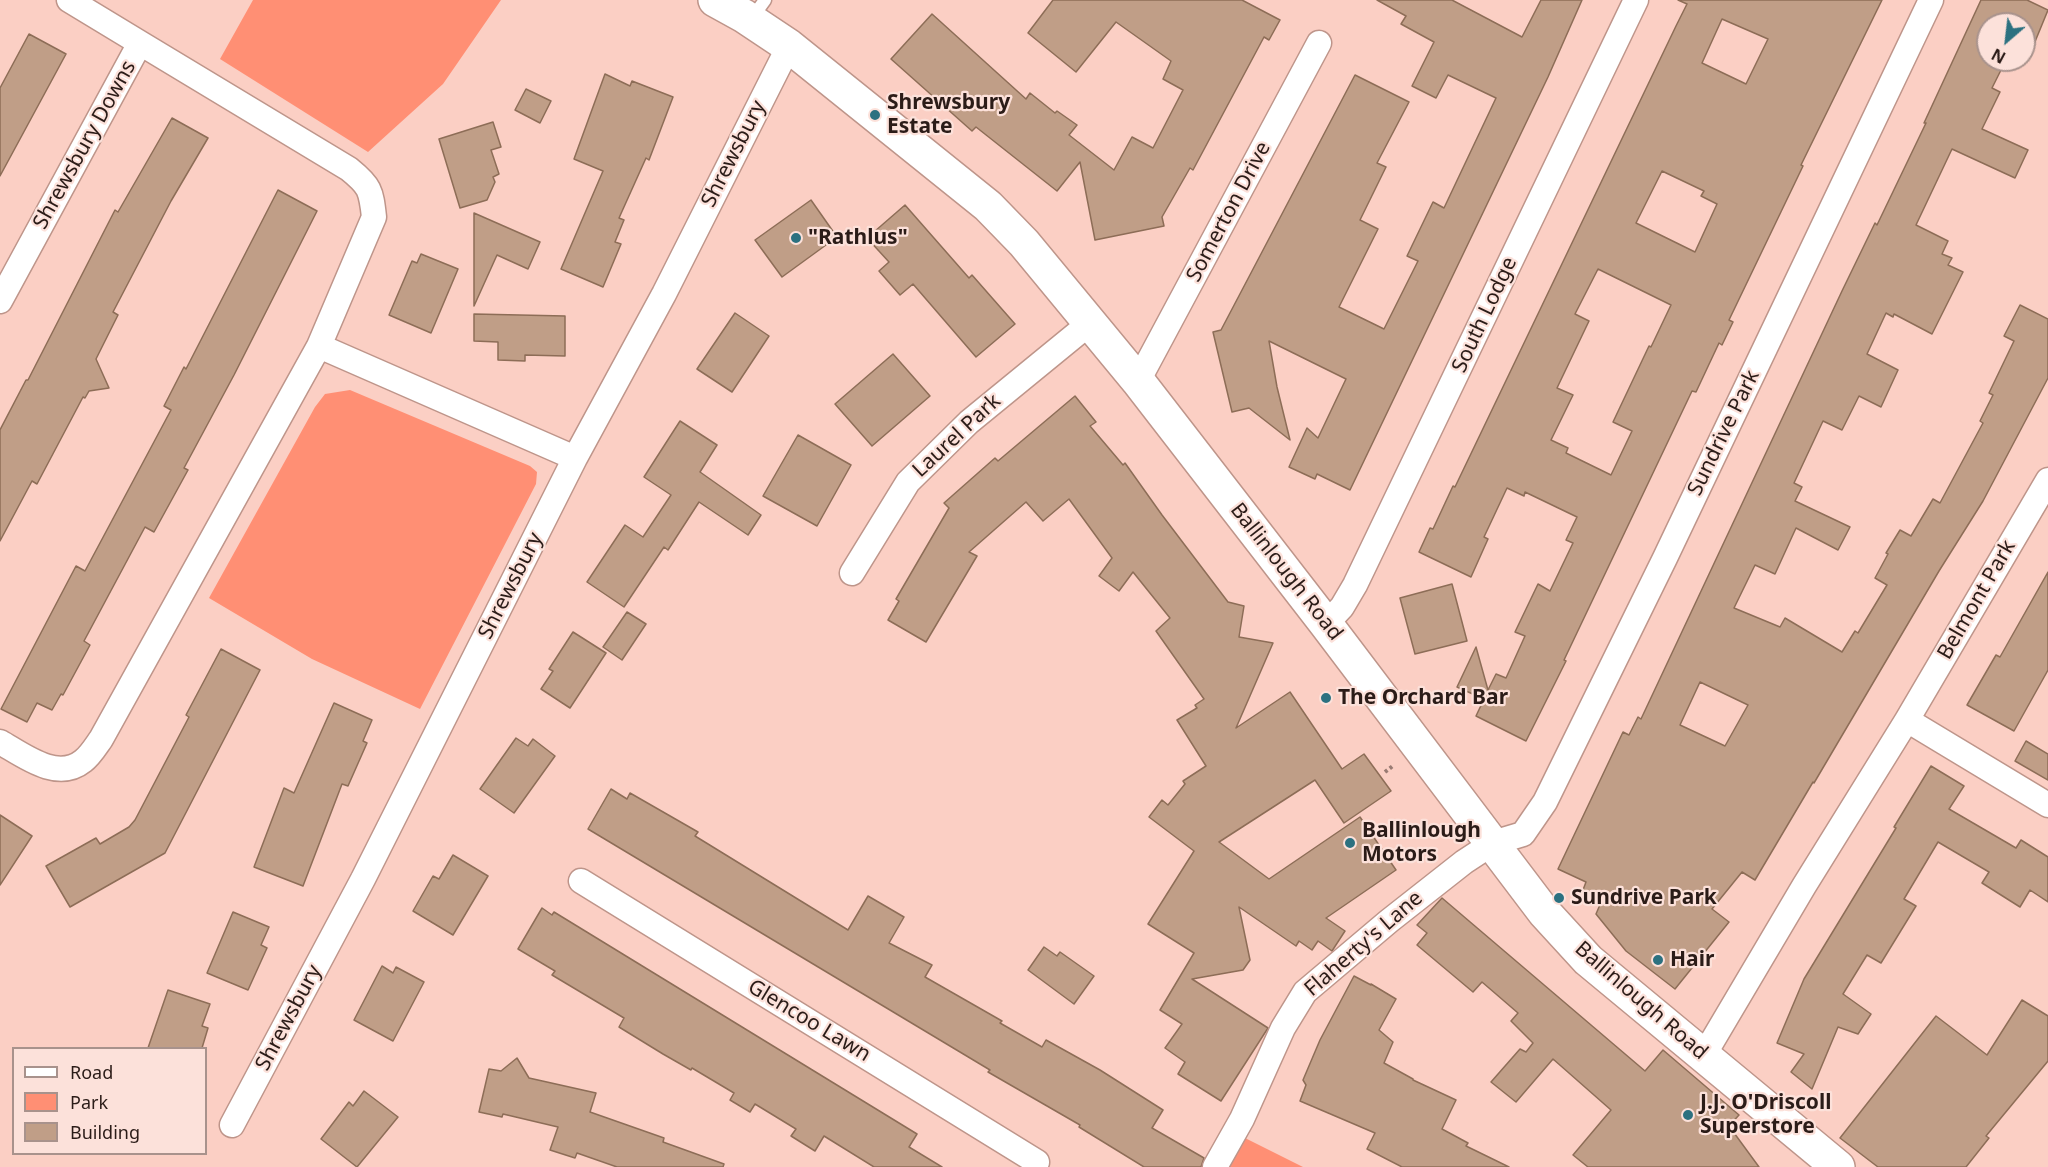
<!DOCTYPE html>
<html>
<head>
<meta charset="utf-8">
<style>
  body { margin:0 }
  #map { position:relative; width:2048px; height:1167px; overflow:hidden; background:#fbcfc4; font-family:"Noto Sans",sans-serif }
  canvas { display:block }
  .legend { position:absolute; left:12px; top:1047px; width:195px; height:108px; box-sizing:border-box; background:#fce1da; border:2px solid #a8928c; margin:0; padding:8px 10px; list-style:none; font-size:18px; color:#2b1c18 }
  .legend li { display:flex; align-items:center; gap:12px; height:30px }
  .legend b { width:30px; border:2px solid #a8928c }
  .north { position:absolute; left:1976px; top:12px; width:60px; height:60px; box-sizing:border-box; background:#fce1da; border:2px solid #a8928c; border-radius:50%; rotate:208deg; font-size:16px; font-weight:700; line-height:24px; text-align:center; color:#2b1c18 }
  .north::after { content:''; display:block; margin:auto; width:21px; height:27px; background:#2c7180; clip-path:polygon(50% 0,100% 100%,50% 72%,0 100%) }
</style>
</head>
<body>
<div id="map">
<canvas width="2048" height="1167"></canvas>
<ul class="legend">
<li><b style="height:8px;background:#fff"></b>Road</li>
<li><b style="height:16px;background:#ff8f74"></b>Park</li>
<li><b style="height:16px;background:#c09e87"></b>Building</li>
</ul>
<div class="north">N</div>
</div>
<script>
const ctx = document.querySelector('canvas').getContext('2d');
ctx.lineJoin = 'round';
function paint(path, color) { ctx.fillStyle = color; ctx.fill(path, 'evenodd'); }
function strokePath(path, color, width, dash) { ctx.strokeStyle = color; ctx.lineWidth = width; ctx.lineCap = dash ? 'butt' : 'round'; ctx.setLineDash(dash || []); ctx.stroke(path); }
function write(font, color, halo, rows, align = 'center') {
  ctx.font = font + ' "Noto Sans",sans-serif'; ctx.lineWidth = 4.5; ctx.setLineDash([]); ctx.textBaseline = 'middle'; ctx.strokeStyle = halo; ctx.fillStyle = color; for (const [text, x, y, turn = 0] of rows) {
    ctx.save(); ctx.translate(x, y); ctx.rotate((+turn || 0) * Math.PI / 180); ctx.textAlign = isNaN(turn) ? turn : align; if (halo) ctx.strokeText(text, 0, 0); ctx.fillText(text, 0, 0); ctx.restore();
  }
}
const green = new Path2D(`
  M253,0H501L443,84L368,152L220,59Z
  M350,390L530,466L537,472L536,484L420,709L312,659L209,598L315,407L325,394Z
  M1243,1137L1303,1167H1228Z`);
const building = new Path2D(`
  M1053,0H1242L1280,20L1269,40L1264,37L1193,170L1190,168L1162,217L1164,226L1095,240L1080,162L1057,191L976,127L972,131L891,59L932,14L1026,99L1030,93L1055,113L1057,111L1077,125L1069,135L1114,170L1132,137L1153,148L1183,90L1163,79L1171,61L1116,22L1076,72L1028,33Z
  M1377,0H1452L1522,37L1541,0H1582L1548,77L1350,490L1317,474L1315,479L1289,467L1307,428L1318,438L1346,379L1269,341L1277,387L1290,440L1249,408L1232,412L1213,332L1221,330L1355,75L1409,102L1377,163L1386,167L1360,220L1378,229L1339,307L1384,329L1418,261L1407,256L1433,202L1444,208L1496,98L1448,75L1436,98L1412,86L1434,42L1401,24L1406,16Z
  M1678,0H1882L1801,165L1803,166L1729,320L1733,322L1722,345L1719,343L1696,392L1692,391L1564,660L1566,661L1526,741L1476,716L1484,699L1457,687L1476,647L1488,690L1496,674L1506,678L1525,636L1515,632L1538,584L1550,591L1573,543L1566,540L1577,517L1525,492L1524,496L1507,488L1484,537L1488,539L1471,577L1419,552L1430,528L1433,529L1453,486L1455,487L1676,26L1687,4ZM1722,19L1768,39L1746,84L1702,63ZM1662,171L1704,191L1701,196L1717,204L1695,252L1636,223ZM1598,269L1671,305L1651,347L1649,346L1613,422L1632,431L1611,475L1566,453L1568,448L1551,440L1573,395L1557,388L1589,321L1575,314Z
  M1981,0H2027L2048,10L2032,49L2024,46V24H1988V60H2006L1992,88L2000,92L1982,129L2028,150L2015,178L1952,149L1916,225L1948,241L1942,254L1952,258L1948,265L1963,272L1932,334L1894,314L1893,317L1886,313L1867,354L1898,370L1881,407L1859,396L1842,430L1823,421L1794,483L1802,487L1795,501L1850,527L1838,550L1796,528L1775,574L1755,565L1734,608L1780,627L1785,618L1842,652L1855,631L1858,633L1887,585L1875,578L1888,554L1886,553L1900,530L1911,536L1933,499L1940,503L1983,423L1980,421L1993,395L1989,393L2014,341L2004,336L2020,305L2048,319V378L1983,501L1939,571L1814,783L1813,782L1755,880L1742,872L1712,909L1729,922L1675,989L1626,951L1596,914L1602,900L1583,890L1586,882L1558,869L1623,732L1629,735L1638,717L1641,719L1842,291L1875,223L1877,225L1926,123H1924ZM1700,682L1748,705L1725,746L1680,725Z
  M29,34L66,54L0,176V88Z
  M605,74L630,86L632,81L673,97L649,160L646,158L619,218L624,220L615,242L621,244L603,287L561,269L603,171L574,159Z
  M526,89L551,101L540,123L515,110Z
  M172,118L208,138L171,201L113,312L118,315L96,359L109,388L89,391L85,398L83,397L37,484L32,481L0,541V430L26,380H28L115,210L118,212Z
  M493,122L501,147L491,150L499,174L493,177L495,182L487,200L460,208L439,139Z
  M278,190L317,211L234,375L184,468L188,470L154,532L145,527L84,641L90,645L63,695L61,694L52,710L37,703L27,722L1,709L76,566L85,571L171,410L164,406L184,367L186,369Z
  M811,200L837,237L782,277L755,240Z
  M905,205L969,278L972,275L1015,324L976,357L913,284L900,295L879,271L889,262L867,238Z
  M474,213L540,242L528,269L497,255L474,306Z
  M421,254L458,269L431,333L389,315L412,261L417,263Z
  M735,313L769,336L732,392L697,369Z
  M474,314L565,316V356L525,355V361L498,360V342L474,341Z
  M893,354L930,396L872,446L835,404Z
  M1075,396L1096,422L1090,426L1123,465L1125,463L1162,515L1228,602L1244,606L1239,637L1273,643L1236,728L1290,692L1342,769L1364,754L1391,791L1344,823L1315,780L1219,842L1269,879L1360,817L1396,870L1326,918L1345,931L1332,951L1318,941L1312,950L1299,941L1296,946L1239,907L1250,960L1243,970L1192,979L1268,1028L1221,1101L1178,1074L1185,1062L1165,1048L1182,1024L1160,1010L1194,953L1148,924L1194,851L1149,817L1162,800L1168,805L1185,784L1183,781L1206,766L1177,720L1197,708L1195,705L1204,699L1156,631L1170,618L1133,572L1119,591L1099,576L1112,558L1069,499L1043,521L1026,502L969,552L977,556L926,642L888,620L899,601L896,599L949,508L944,503L995,458L998,461Z
  M680,421L717,445L700,472L761,515L748,535L699,502L668,550L664,547L624,607L587,582L625,525L643,537L671,495L644,477Z
  M798,435L851,465L817,526L763,496Z
  M2048,572V670L2014,731L1967,705L1996,655L2000,657Z
  M1452,584L1467,641L1415,654L1400,598Z
  M627,612L646,624L622,660L603,647Z
  M573,632L606,653L570,708L541,689L553,671L549,669Z
  M221,649L260,670L165,853L70,907L46,866L96,838L100,844L129,827L135,820L189,717L186,715Z
  M334,703L372,720L363,741L367,743L348,786L342,784L303,886L254,867L284,788L294,793Z
  M516,738L528,746L533,739L555,756L514,813L480,789Z
  M2026,741L2048,754V780L2015,761Z
  M1931,766L1964,786L1949,809L2016,848L2021,840L2048,857V902L2030,890L2020,907L1982,883L1989,872L1938,842L1904,899L1916,906L1881,963L1867,955L1843,994L1871,1014L1858,1034L1838,1027L1812,1089L1791,1072L1804,1054L1777,1043L1804,979L1896,828L1894,827Z
  M611,789L627,799L630,793L698,832L695,836L848,930L868,896L904,917L889,943L932,965L925,977L1002,1021L1000,1023L1042,1047L1046,1040L1100,1070L1163,1110L1152,1128L1204,1158L1201,1167H1144L1079,1127L1080,1125L988,1072L990,1070L588,829Z
  M0,815L32,836L0,885Z
  M453,855L488,876L453,935L413,911L433,876L439,879Z
  M1442,898L1645,1071L1663,1050L1739,1115L1729,1126L1759,1167H1588L1573,1155L1611,1110L1553,1059L1516,1102L1491,1082L1520,1049L1526,1052L1533,1043L1511,1021L1518,1013L1482,982L1473,992L1417,945L1427,933L1417,925Z
  M542,908L552,915L554,912L917,1134L909,1147L942,1167H874L824,1136L815,1151L791,1136L796,1129L755,1104L750,1112L730,1100L734,1093L692,1068L691,1070L663,1054L619,1027L624,1018L552,975L555,971L518,949Z
  M233,912L269,927L261,945L267,948L248,990L207,973Z
  M1044,947L1057,956L1060,952L1094,976L1074,1004L1028,970Z
  M382,966L393,973L396,967L424,982L393,1041L354,1020Z
  M1354,976L1371,985V984L1396,999L1379,1030L1393,1042L1384,1063L1413,1079V1080L1456,1100L1442,1129L1468,1143L1466,1146L1509,1167H1402L1367,1149L1375,1133L1300,1101L1306,1085L1303,1080L1320,1040Z
  M168,990L210,1004L202,1026L208,1028L202,1048H148Z
  M2022,1000L2048,1016V1061L1986,1136L1989,1138L1966,1167H1878L1840,1138L1936,1016L1987,1055Z
  M517,1058L529,1078L596,1093L590,1112L664,1138L663,1142L724,1164L723,1167H617L577,1153L575,1158L550,1150L558,1127L503,1114L502,1117L479,1112L489,1069L501,1071Z
  M364,1091L398,1117L357,1167L321,1139L349,1102L353,1106Z`);
const path = new Path2D(`
  M1385,772L1394,765`);
const lane = new Path2D(`
  M752,18L765,0`);
const street = new Path2D(`
  M69,0L140,43
  M0,301L140,43L349,169C370,186 371,190 374,217L319,346L101,739C96,746 90,756 83,761C57,782 23,755 0,742
  M319,346L575,458
  M1138,381L1319,43
  M852,573L908,482L969,422L1090,323
  M1326,624L1342,607L1355,585L1636,0
  M1907,720L2048,805
  M581,881L1037,1162
  M1704,1055L1804,886L1907,720L2048,480
  M232,1125L363,879L575,458L664,294L789,46
  M1215,1167L1242,1119L1283,1028L1305,992L1389,921L1464,862L1493,843L1523,834L1545,802L1665,558L1931,0`);
const secondary = new Path2D(`
  M715,0L744,16L789,46L988,206L1024,243L1138,381L1326,624L1544,912L1588,960L1838,1167`);
const markers = [
  [875,115,6,"#2c7180"],
  [796,238,6,"#2c7180"],
  [1326,698,6,"#2c7180"],
  [1350,843,6,"#2c7180"],
  [1559,898,6,"#2c7180"],
  [1658,960,6,"#2c7180"],
  [1688,1115,6,"#2c7180"]
];
const poiNames = [
  ["Shrewsbury",887,103],
  ["Estate",887,127],
  ["\"Rathlus\"",808,238],
  ["The Orchard Bar",1338,698],
  ["Ballinlough",1362,831],
  ["Motors",1362,855],
  ["Sundrive Park",1571,898],
  ["Hair",1670,960],
  ["J.J. O'Driscoll",1700,1103],
  ["Superstore",1700,1127]
];
const streetNames = [
  ["Shrewsbury Downs",85,145,-61],
  ["Shrewsbury",734,154,-63],
  ["Somerton Drive",1229,212,-62],
  ["South Lodge",1485,315,-65],
  ["Sundrive Park",1724,433,-64],
  ["Laurel Park",957,436,-43],
  ["Ballinlough Road",1286,572,52],
  ["Shrewsbury",511,586,-63],
  ["Belmont Park",1977,600,-60],
  ["Flaherty's Lane",1364,944,-41],
  ["Ballinlough Road",1641,1001,41],
  ["Shrewsbury",289,1018,-62],
  ["Glencoo Lawn",809,1021,31]
];
paint(green, '#ff8f74');
paint(building, '#c09e87');
strokePath(building, '#8d6d57', 1.5);
strokePath(lane, '#be958a', 15);
strokePath(street, '#be958a', 27);
strokePath(secondary, '#be958a', 36);
strokePath(path, '#997b73', 4, [3, 3]);
strokePath(lane, '#fff', 12);
strokePath(street, '#fff', 24);
strokePath(secondary, '#fff', 33);
for (const [x, y, r, color] of markers) { const dot = new Path2D(); dot.arc(x, y, r, 0, 2 * Math.PI); ctx.fillStyle = color; ctx.fill(dot); strokePath(dot, '#fce1da', 2); }
write('bold 21px', '#2b1c18', '#fce1da', poiNames, 'left');
write('21px', '#2b1c18', '#fce1da', streetNames);
</script>
</body>
</html>
